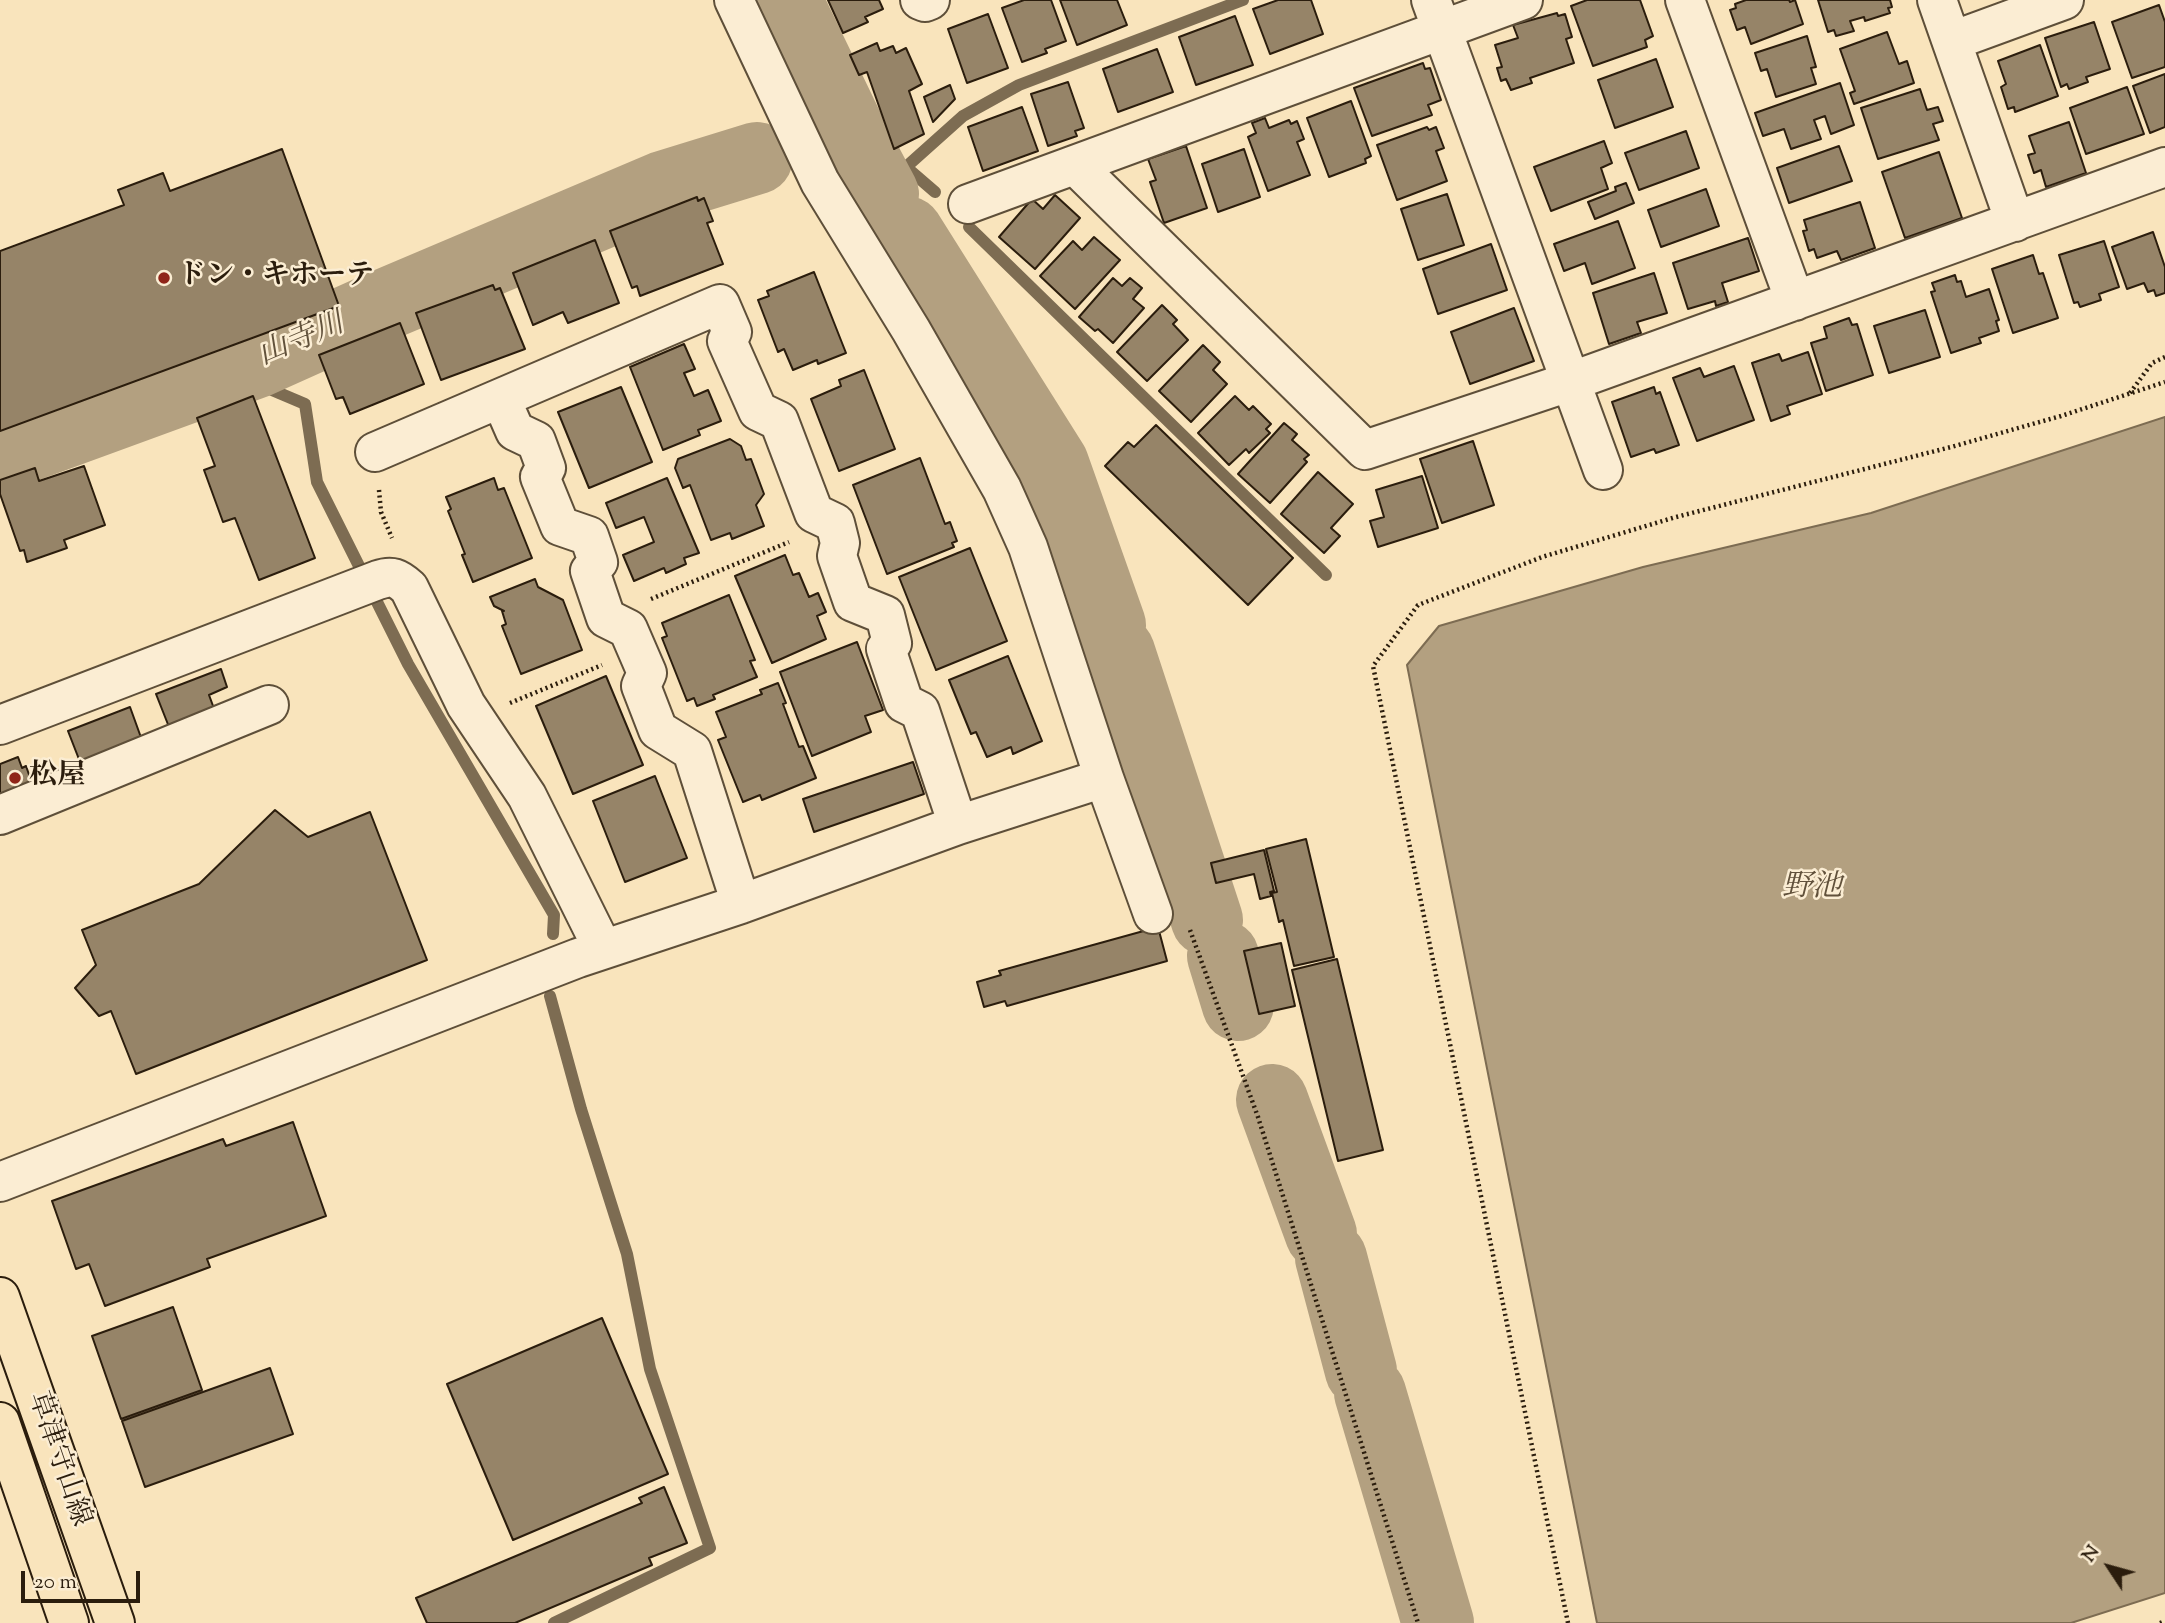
<!DOCTYPE html>
<html>
<head>
<meta charset="utf-8">
<style>
  body { margin:0 }
  #map { position:relative; width:2165px; height:1623px; overflow:hidden; background:#f9e4bc; font-family:"Sorts Mill Goudy",serif }
  canvas { display:block }
  .north { position:absolute; left:2074px; top:1532px; width:70px; height:70px; -webkit-text-stroke:5px #fbedd3; paint-order:stroke; rotate:306deg; font-size:19px; font-weight:700; line-height:28px; text-align:center; color:#2b1d0d }
  .north::after { content:''; display:block; margin:auto; width:24px; height:32px; background:#2b1d0d; clip-path:polygon(50% 0,100% 100%,50% 72%,0 100%) }
  .scale { position:absolute; left:21px; top:1571px; width:119px; height:32px; box-sizing:border-box; border:4px solid #2b1d0d; border-top:0; padding-left:9px; font-size:21px; line-height:24px; white-space:nowrap; color:#2b1d0d; -webkit-text-stroke:5px #fbedd3; paint-order:stroke }
</style>
</head>
<body>
<div id="map">
<canvas width="2165" height="1623"></canvas>
<div class="north">N</div>
<div class="scale">20 m</div>
</div>
<script>
const ctx = document.querySelector('canvas').getContext('2d');
ctx.lineJoin = 'round';
function paint(path, color) { ctx.fillStyle = color; ctx.fill(path, 'evenodd'); }
function strokePath(path, color, width, dash) { ctx.strokeStyle = color; ctx.lineWidth = width; ctx.lineCap = dash ? 'butt' : 'round'; ctx.setLineDash(dash || []); ctx.stroke(path); }
function write(font, color, halo, rows, align = 'center') {
  ctx.font = font + ' "Sorts Mill Goudy","Noto Serif JP",serif'; ctx.lineWidth = 5; ctx.setLineDash([]); ctx.textBaseline = 'middle'; ctx.strokeStyle = halo; ctx.fillStyle = color; for (const [text, x, y, turn = 0] of rows) {
    ctx.save(); ctx.translate(x, y); ctx.rotate((+turn || 0) * Math.PI / 180); ctx.textAlign = isNaN(turn) ? turn : align; if (halo) ctx.strokeText(text, 0, 0); ctx.fillText(text, 0, 0); ctx.restore();
  }
}
const water = new Path2D(`
  M2165,417V1593L2071,1623H1597L1407,665L1439,626L1643,567L1871,513Z`);
const stream = new Path2D(`
  M906,167L935,192
  M878,184L906,167L963,116L1019,85L1243,0
  M969,227L1326,575
  M257,362L272,390L305,404L317,482L408,664L554,915L553,934
  M550,996L581,1109L627,1254L650,1369L710,1548L554,1623`);
const river = new Path2D(`
  M786,0L848,128L883,194
  M907,232L1053,464L1110,625
  M0,456L257,362L384,305L663,187L757,158
  M1119,652L1207,920
  M1223,956L1238,1005
  M1272,1100L1321,1234
  M1331,1258L1361,1371
  M1370,1393L1438,1623`);
const building = new Path2D(`
  M828,0H879L883,9L865,17L868,22L843,33Z
  M1024,0H1051L1066,41L1045,49L1047,53L1022,62L1002,8Z
  M1060,0H1117L1127,25L1077,45Z
  M1278,0H1311L1323,34L1270,54L1253,9Z
  M1587,0H1640L1653,36L1645,40L1647,47L1593,66L1571,6Z
  M1746,0H1789L1790,2L1795,0L1803,24L1751,44L1745,27L1737,30L1730,10L1736,8L1735,4Z
  M1818,0H1890L1892,7L1888,8L1890,13L1865,21L1864,17L1850,21L1854,31L1836,36L1834,30L1828,32Z
  M2159,5L2165,22V67L2132,78L2112,22Z
  M1557,13L1558,16L1565,14L1572,37L1566,39L1574,63L1530,78L1532,83L1511,90L1506,79L1501,81L1497,68L1502,67L1495,45L1518,38L1513,25Z
  M988,14L1008,68L967,83L948,29Z
  M1235,16L1253,65L1196,85L1179,37Z
  M2094,22L2110,69L2086,77L2088,82L2069,89L2067,84L2061,87L2045,38Z
  M1887,32L1899,64L1907,61L1914,83L1854,104L1850,93L1855,91L1840,49Z
  M1807,36L1816,67L1811,68L1816,84L1776,97L1767,69L1761,71L1755,53Z
  M877,43L880,51L893,46L896,53L906,48L922,84L909,91L924,134L894,149L867,72L859,75L850,55Z
  M2040,45L2058,96L2015,112L2014,107L2008,109L2001,87L2006,84L1998,61Z
  M1157,49L1173,92L1118,112L1103,69Z
  M1656,59L1673,107L1615,128L1598,80Z
  M1423,63L1425,69L1430,68L1441,100L1428,105L1432,115L1372,136L1354,88Z
  M2165,74V127L2150,133L2133,86Z
  M1068,82L1084,128L1075,131L1077,136L1048,146L1031,94Z
  M1840,83L1854,125L1831,134L1825,116L1814,120L1821,139L1791,149L1784,129L1763,136L1755,113Z
  M950,85L955,99L933,122L924,97Z
  M2127,87L2144,134L2086,154L2070,108Z
  M1920,89L1927,110L1938,107L1943,121L1933,124L1939,140L1878,159L1861,108Z
  M1351,101L1371,156L1365,159L1366,163L1329,177L1307,118Z
  M1022,107L1038,151L983,171L968,127Z
  M1265,118L1269,128L1289,120L1291,124L1297,121L1304,139L1297,142L1310,175L1268,191L1248,137L1256,133L1252,123Z
  M2069,122L2086,173L2046,187L2041,170L2034,173L2028,155L2035,153L2029,136Z
  M1427,127L1429,130L1436,127L1444,148L1436,151L1447,181L1397,200L1377,145Z
  M1686,131L1699,168L1639,190L1625,153Z
  M1604,141L1612,163L1601,168L1608,189L1551,211L1534,167Z
  M1186,146L1207,208L1164,223L1150,182L1156,180L1148,159Z
  M1839,146L1852,181L1789,203L1777,168Z
  M282,149L339,306L0,431V251L124,205L118,190L163,173L170,191Z
  M1244,149L1260,197L1218,212L1202,164Z
  M1939,152L1962,218L1905,238L1882,172Z
  M1626,183L1634,203L1595,219L1588,202L1616,191L1615,187Z
  M1706,189L1719,226L1661,247L1648,210Z
  M1447,194L1464,245L1418,260L1401,209Z
  M1055,195L1080,218L1035,269L999,237L1032,199L1043,209Z
  M697,197L698,201L704,198L713,221L707,223L723,264L640,296L637,286L632,288L610,231Z
  M1860,202L1875,248L1841,260L1837,251L1817,258L1814,249L1809,251L1803,231L1807,230L1804,220Z
  M1618,221L1635,268L1592,284L1585,263L1564,271L1554,244Z
  M2153,232L2165,267V293L2156,296L2154,290L2148,292L2144,283L2127,289L2112,247Z
  M1094,237L1120,260L1075,309L1040,276L1073,241L1082,250Z
  M1748,238L1759,271L1722,283L1728,302L1716,306L1715,301L1688,309L1673,263Z
  M595,240L619,303L568,323L563,312L533,325L513,273Z
  M2104,241L2119,287L2099,294L2101,300L2080,307L2078,302L2074,303L2059,255Z
  M1491,244L1507,290L1438,314L1423,269Z
  M2033,255L2039,274L2043,273L2058,318L2013,333L1992,269Z
  M814,272L846,353L818,364L817,360L793,370L784,349L778,352L758,300L769,296L767,291Z
  M1654,273L1667,313L1637,322L1641,333L1609,344L1593,293Z
  M1955,275L1957,282L1961,281L1966,297L1989,289L1999,320L1996,321L1999,331L1979,338L1981,343L1951,353L1931,292L1935,291L1932,283Z
  M1113,278L1122,286L1130,278L1142,288L1133,299L1144,308L1113,343L1098,329L1095,331L1079,317Z
  M493,285L495,290L500,288L525,349L441,380L416,313Z
  M1162,305L1177,320L1173,324L1188,340L1147,381L1117,352Z
  M1514,308L1534,361L1470,384L1451,332Z
  M1925,310L1940,357L1889,373L1874,326Z
  M1849,318L1852,325L1857,324L1873,375L1826,391L1811,343L1827,338L1824,327Z
  M400,323L424,384L350,414L343,397L336,399L319,355Z
  M684,344L695,369L684,373L694,396L708,390L721,421L698,430L700,435L663,450L630,367Z
  M1203,345L1220,362L1213,370L1227,384L1191,422L1159,391Z
  M1808,352L1822,394L1787,406L1790,414L1771,421L1752,363L1779,354L1782,361Z
  M1734,366L1754,420L1697,441L1673,378L1700,368L1704,377Z
  M864,370L895,449L839,471L811,399L841,386L839,380Z
  M621,387L652,462L589,488L558,412Z
  M1654,387L1656,394L1660,392L1679,445L1656,453L1654,449L1631,457L1612,402Z
  M253,396L315,558L259,580L235,518L223,522L204,470L215,466L197,418Z
  M1235,396L1249,410L1253,406L1271,424L1266,429L1270,433L1249,453L1246,449L1229,465L1198,433Z
  M1284,423L1297,434L1292,440L1309,455L1304,459L1307,462L1270,503L1238,474Z
  M1156,425L1293,558L1248,605L1105,466L1128,442L1134,447Z
  M730,439L741,446L746,460L751,459L764,494L756,505L764,526L732,539L730,533L711,540L690,485L683,488L675,468L678,459Z
  M1473,441L1494,505L1442,523L1420,459Z
  M920,458L945,524L950,522L957,541L952,543L954,547L887,574L853,485Z
  M84,466L105,525L64,540L67,548L27,562L24,550L20,551L0,494V480L35,468L39,481Z
  M1318,472L1353,504L1331,528L1340,536L1324,553L1281,514Z
  M1422,476L1438,528L1378,547L1370,521L1384,517L1376,490Z
  M494,478L498,490L504,488L532,558L473,582L462,555L465,554L448,511L451,509L446,497Z
  M667,478L699,553L684,558L686,564L666,573L664,568L634,581L623,555L654,542L644,517L616,528L606,503Z
  M970,548L1007,641L936,670L899,577Z
  M785,555L793,575L799,573L809,597L818,593L826,612L817,616L826,639L772,663L735,576Z
  M535,579L538,587L563,600L582,650L521,674L502,626L506,624L502,611H504L494,606L490,597Z
  M729,595L755,660L750,661L757,677L713,695L715,699L697,706L694,698L687,701L662,638L667,636L662,623Z
  M857,642L883,710L865,716L871,732L812,756L780,672Z
  M1008,656L1042,741L1013,754L1011,747L987,757L976,732L971,734L949,680Z
  M221,669L227,687L209,695L216,714L171,732L156,694Z
  M606,676L643,765L573,794L536,706Z
  M778,683L786,703L783,704L799,747L803,746L816,778L762,800L760,795L743,802L718,740L726,737L716,712L762,694L760,690Z
  M130,707L143,743L82,767L68,731Z
  M18,757L22,768L26,766L34,789L0,802V764Z
  M913,762L924,794L814,832L803,799Z
  M655,776L687,858L625,882L593,801Z
  M275,810L308,837L370,812L427,960L136,1074L111,1011L99,1016L75,988L96,965L82,930L199,884Z
  M1306,839L1334,957L1294,966L1283,920L1279,922L1272,893L1277,892L1266,849Z
  M1264,850L1274,891L1270,892L1271,896L1260,899L1254,874L1216,883L1211,863Z
  M1158,927L1167,961L1007,1006L1005,1001L984,1007L977,982L1001,975L999,971Z
  M1281,943L1295,1006L1259,1014L1244,951Z
  M1337,959L1383,1150L1338,1161L1292,970Z
  M293,1122L326,1216L207,1259L210,1267L105,1306L89,1264L76,1269L52,1201L223,1139L226,1146Z
  M173,1307L202,1390L121,1419L92,1336Z
  M602,1318L668,1474L513,1540L447,1384Z
  M270,1368L293,1434L145,1487L122,1421Z
  M664,1487L687,1543L649,1558L652,1565L515,1623H427L416,1598L642,1503L639,1498Z`);
const path = new Path2D(`
  M2130,393L2152,363L2165,357
  M379,490L381,512L392,538
  M651,599L789,542
  M510,703L602,665
  M1190,930L1258,1117L1418,1623
  M1568,1623L1373,666L1418,605L1542,557L1676,517L1951,447L2061,416L2165,382
  M2160,1623L2165,1621`);
const minor = new Path2D(`
  M734,0L820,182L911,330L1002,489L1028,547L1104,778L1153,914
  M920,0L925,2L930,0
  M1431,0L1603,470
  M1685,0L1795,301
  M1937,0L2015,222
  M1952,41L2064,0
  M1076,166L1365,450L1572,381L2165,167
  M968,204L1523,0
  M501,399L515,431L536,441L546,468L540,477L560,526L589,536L598,562L590,571L606,618L628,629L647,673L641,686L658,730L692,751L741,904
  M375,452L720,304L732,332L727,341L758,411L779,421L814,513L835,523L840,543L837,556L853,602L885,615L892,643L886,649L904,703L920,711L958,825
  M0,725L378,580C392,575 398,578 409,588L466,705L527,796L603,949
  M0,815L269,705
  M0,1182L578,958L741,904L958,825L1104,778`);
const major = new Path2D(`
  M0,1297L115,1623
  M0,1422L69,1623`);
const markers = [
  [164,278,7,"#8f2418"],
  [15,778,7,"#8f2418"]
];
const poiNames = [
  ["ドン・キホーテ",178,278],
  ["松屋",29,778]
];
const streetNames = [
  ["草津守山線",57,1460,71]
];
const waterNames = [
  ["山寺川",302,342,-23],
  ["野池",1812,890]
];
paint(water, '#b3a080');
strokePath(water, '#7d6c52', 2);
strokePath(stream, '#7d6c52', 12);
strokePath(river, '#b3a080', 72);
paint(building, '#968468');
strokePath(building, '#2b1d0d', 2);
strokePath(minor, '#5e4f39', 42);
strokePath(major, '#2b1d0d', 42);
strokePath(path, '#2b1d0d', 4.5, [2, 3.5]);
strokePath(minor, '#fbedd3', 38);
strokePath(major, '#f9e4bc', 38);
for (const [x, y, r, color] of markers) { const dot = new Path2D(); dot.arc(x, y, r, 0, 2 * Math.PI); ctx.fillStyle = color; ctx.fill(dot); strokePath(dot, '#fbedd3', 2.5); }
write('bold 28px', '#2b1d0d', '#fbedd3', poiNames, 'left');
write('28px', '#2b1d0d', '#fbedd3', streetNames);
write('italic 30px', '#61513b', '#fbedd3', waterNames);
</script>
</body>
</html>
